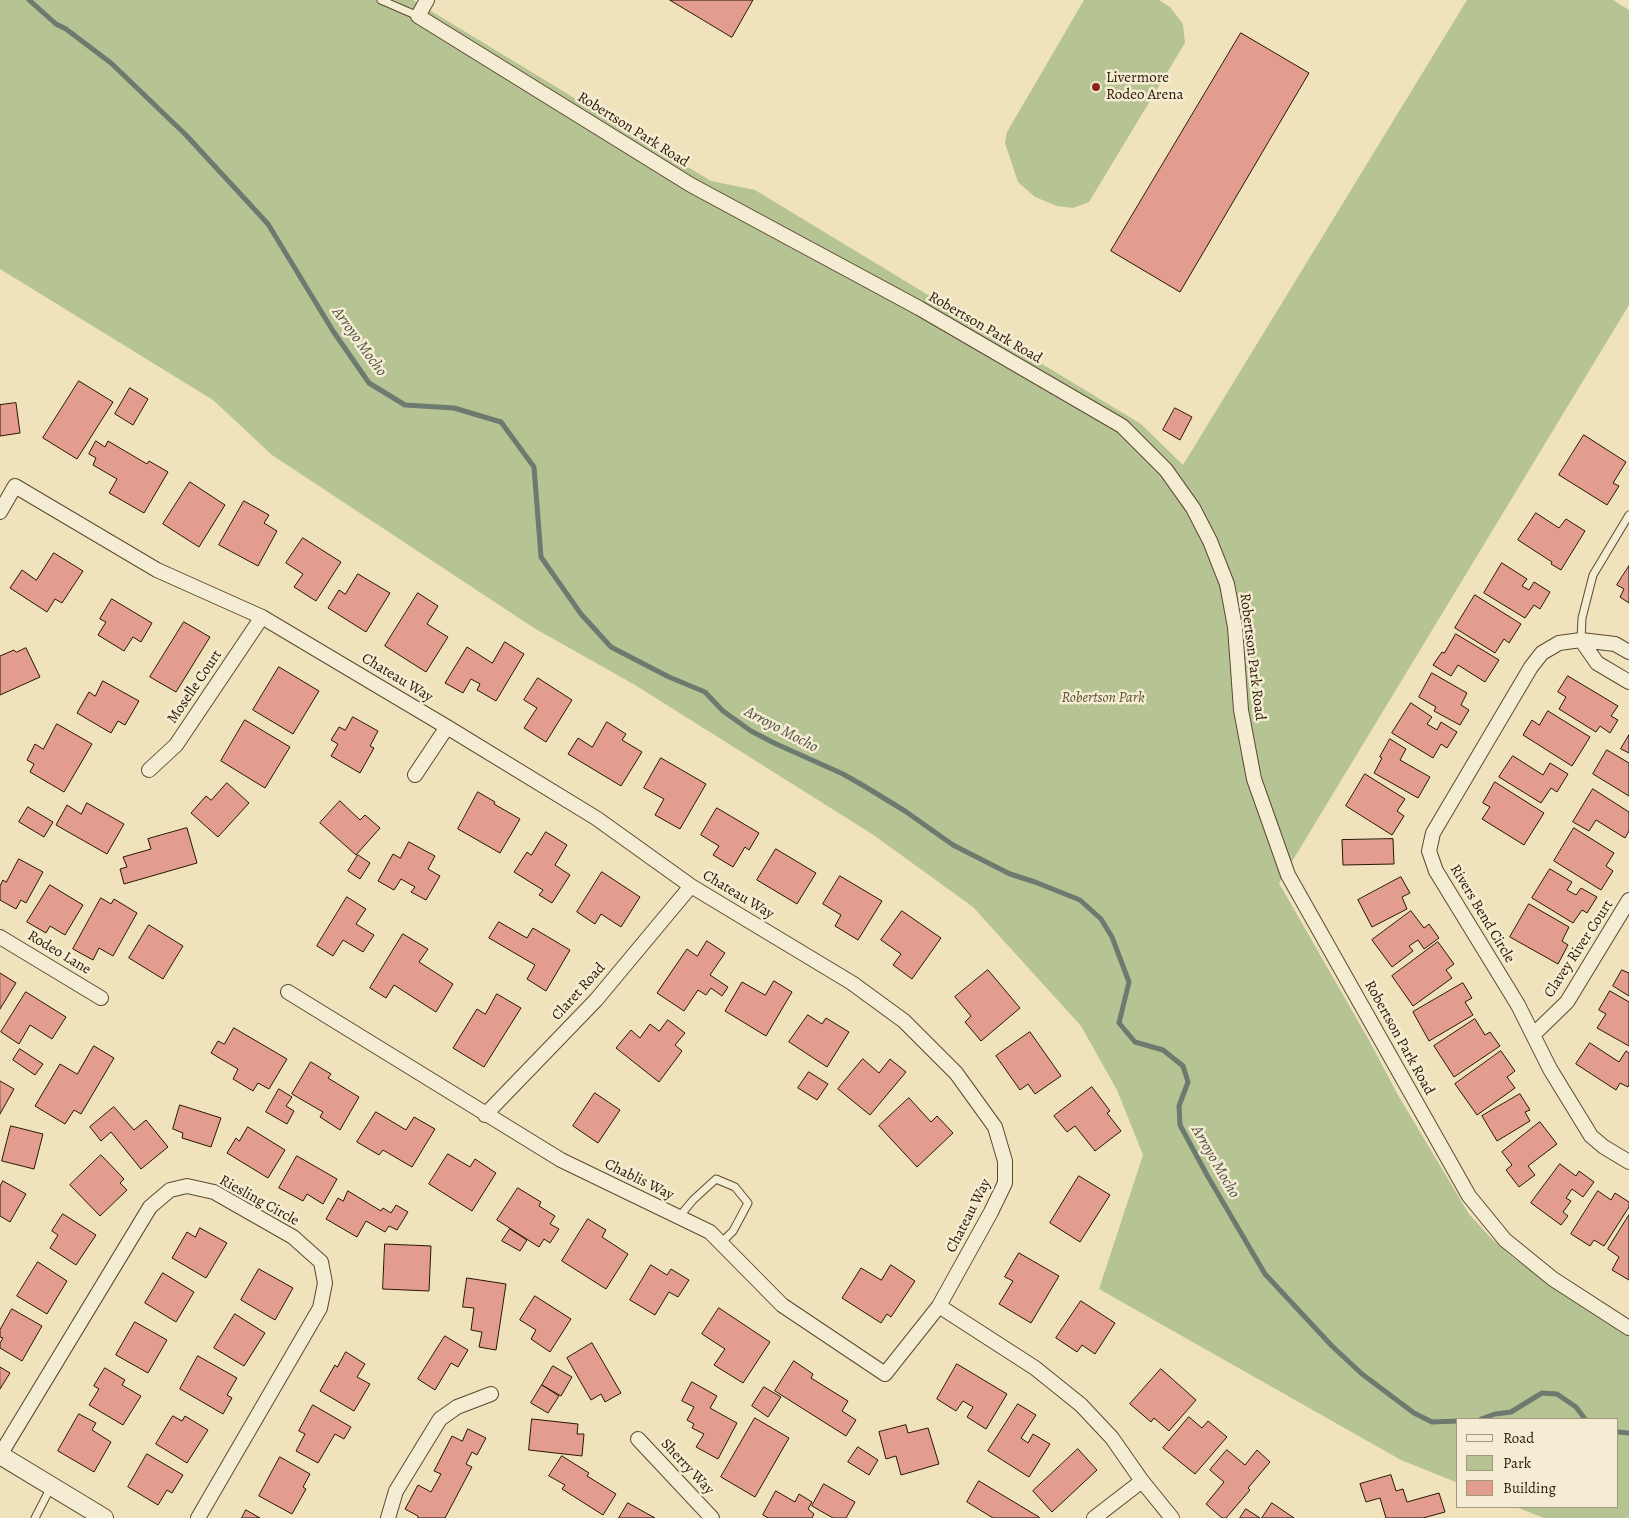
<!DOCTYPE html>
<html>
<head>
<meta charset="utf-8">
<style>
  body { margin:0 }
  #map { position:relative; width:1629px; height:1518px; overflow:hidden; background:#f0e3bb; font-family:Alegreya,serif }
  canvas { display:block }
  .legend { position:absolute; left:1456px; top:1418px; width:162px; height:90px; box-sizing:border-box; background:#f5edd3; border:1px solid #a39780; margin:0; padding:6px 9px; list-style:none; font-size:15px; color:#291604 }
  .legend li { display:flex; align-items:center; gap:10px; height:25px }
  .legend b { width:25px; border:1px solid #a39780 }
</style>
</head>
<body>
<div id="map">
<canvas width="1629" height="1518"></canvas>
<ul class="legend">
<li><b style="height:6px;background:#f5edd3"></b>Road</li>
<li><b style="height:14px;background:#b6c493"></b>Park</li>
<li><b style="height:14px;background:#e29d8e"></b>Building</li>
</ul>
</div>
<script>
const ctx = document.querySelector('canvas').getContext('2d');
ctx.lineJoin = 'round';
function paint(path, color) { ctx.fillStyle = color; ctx.fill(path, 'evenodd'); }
function strokePath(path, color, width, dash) { ctx.strokeStyle = color; ctx.lineWidth = width; ctx.lineCap = dash ? 'butt' : 'round'; ctx.setLineDash(dash || []); ctx.stroke(path); }
function write(font, color, halo, rows, align = 'center') {
  ctx.font = font + ' Alegreya,serif'; ctx.lineWidth = 5; ctx.setLineDash([]); ctx.textBaseline = 'middle'; ctx.strokeStyle = halo; ctx.fillStyle = color; for (const [text, x, y, turn = 0] of rows) {
    ctx.save(); ctx.translate(x, y); ctx.rotate((+turn || 0) * Math.PI / 180); ctx.textAlign = isNaN(turn) ? turn : align; if (halo) ctx.strokeText(text, 0, 0); ctx.fillText(text, 0, 0); ctx.restore();
  }
}
const green = new Path2D(`
  M0,0H413L711,181L755,190L1141,424L1183,465L1467,0H1613L1629,10V305L1279,883L1370,1042L1398,1095L1469,1214L1489,1236L1512,1257L1562,1293L1629,1336V1518H1544L1516,1507H1618V1419H1458V1483L1401,1460L1099,1289L1143,1155L1117,1090L1081,1026L973,907L872,834L635,685L534,628L272,455L213,400L0,269Z
  M1084,0H1159L1170,7L1183,24L1185,43L1089,202L1073,208L1057,206L1035,197L1018,182L1005,143L1007,132Z`);
const stream = new Path2D(`
  M29,0L56,24L66,29L111,63L186,135L268,224L333,331L369,383L405,405L454,408L501,422L534,467L541,557L581,614L611,647L669,677L705,692L723,711L751,731L774,743L843,774L864,786L905,811L953,845L1010,874L1035,882L1080,900L1101,919L1112,937L1129,982L1119,1023L1135,1042L1163,1050L1183,1066L1188,1082L1179,1106L1180,1125L1207,1175L1265,1274L1332,1346L1362,1374L1414,1413L1432,1422L1458,1421
  M1481,1419L1495,1414L1511,1412L1542,1393L1557,1394L1576,1407L1585,1419
  M1618,1432L1629,1433`);
const building = new Path2D(`
  M670,0H753L732,37Z
  M1241,33L1309,73L1180,292L1111,251Z
  M79,381L113,402L77,459L43,438Z
  M130,388L148,399L133,425L115,414Z
  M16,403L20,433L0,436V405Z
  M1175,408L1192,417L1180,440L1163,430Z
  M1584,435L1626,462L1613,483L1619,486L1607,505L1559,475Z
  M96,441L105,447L108,441L147,464L149,461L168,472L144,513L109,493L117,479L93,465L96,458L89,454Z
  M190,482L225,505L199,547L163,524Z
  M244,501L269,515L264,523L277,531L258,566L219,545Z
  M1536,513L1559,528L1566,519L1585,531L1561,570L1551,564L1552,562L1518,540Z
  M303,538L341,562L316,601L294,587L303,574L286,563Z
  M54,553L83,571L62,603L55,599L47,612L10,588L22,570L36,580Z
  M1502,563L1527,579L1522,586L1529,590L1534,582L1550,592L1540,609L1534,605L1525,618L1484,593Z
  M1629,566V603L1620,597L1624,589L1617,585Z
  M358,574L390,593L366,632L328,608L339,590L345,594Z
  M418,593L438,606L427,624L448,637L426,672L385,646Z
  M1475,595L1521,624L1509,643L1504,639L1495,653L1455,628Z
  M112,599L152,623L141,642L133,637L124,651L98,635L106,622L100,619Z
  M184,622L210,637L176,692L150,677Z
  M1456,634L1499,660L1485,682L1458,665L1451,676L1433,665L1442,652L1444,653Z
  M505,642L524,654L496,701L477,690L480,684L471,679L463,693L445,683L467,647L492,663Z
  M26,648L40,677L0,695V656L14,650L16,652Z
  M279,667L319,691L293,734L253,710Z
  M1432,673L1467,693L1461,705L1469,710L1460,725L1434,711L1436,707L1419,697Z
  M1568,676L1618,706L1611,716L1618,720L1610,733L1600,726L1596,732L1559,709L1566,697L1558,692Z
  M538,678L572,700L546,742L524,728L537,708L524,700Z
  M103,681L139,701L125,725L118,721L111,733L77,713L89,692L95,696Z
  M1411,703L1432,717L1427,724L1437,730L1441,722L1457,732L1447,748L1441,744L1433,758L1392,733Z
  M1548,711L1590,737L1572,766L1523,735L1532,720L1539,725Z
  M353,717L378,731L370,746L374,748L360,773L331,756L338,744L331,740L339,727L345,730Z
  M245,720L290,747L265,788L221,761Z
  M607,722L626,734L622,740L642,752L621,786L568,754L578,738L592,747Z
  M57,724L92,744L64,792L30,772L34,764L27,760L35,744L43,749Z
  M1629,735V753L1621,749Z
  M1390,739L1406,749L1400,760L1430,777L1418,798L1374,773L1382,758L1380,757Z
  M1607,750L1629,763V796L1593,774Z
  M1513,756L1543,775L1550,763L1568,774L1557,792L1551,788L1541,803L1499,777Z
  M661,758L706,784L680,829L655,815L664,799L644,788Z
  M1365,774L1405,799L1397,811L1404,816L1392,835L1346,806Z
  M1495,782L1544,813L1524,845L1482,819L1490,807L1483,803Z
  M227,783L249,803L218,837L191,813L206,796L211,800Z
  M1593,789L1629,812V831L1625,838L1596,820L1589,831L1573,822Z
  M478,792L495,802L494,804L520,819L500,853L458,829Z
  M340,801L360,820L365,815L380,828L356,855L320,823Z
  M87,803L124,824L107,854L56,825L67,805L81,814Z
  M28,807L53,822L44,837L19,822Z
  M717,808L759,833L749,850L745,847L733,867L713,855L719,846L701,835Z
  M187,828L197,863L124,884L120,869L127,867L123,857L151,849L148,839Z
  M1574,828L1614,853L1606,866L1613,871L1601,890L1554,861Z
  M546,832L567,845L555,865L570,875L552,903L539,895L543,890L514,872L527,852L531,855Z
  M1393,839L1394,864L1343,865L1342,840Z
  M409,842L435,856L428,869L440,876L426,900L411,892L415,887L401,879L394,890L378,881L393,854L400,858Z
  M776,849L816,873L797,904L757,880Z
  M358,855L370,863L360,879L348,871Z
  M19,859L43,872L26,903L21,900L16,909L0,900V886L3,880L6,882Z
  M1550,869L1572,882L1567,890L1576,895L1581,888L1597,897L1587,913L1582,910L1573,923L1532,898Z
  M602,872L640,897L621,927L601,914L595,924L577,912Z
  M840,876L882,901L858,940L835,926L841,915L823,904Z
  M1401,877L1410,893L1402,897L1407,909L1372,927L1358,900Z
  M50,885L83,905L65,935L50,926L46,933L27,922Z
  M347,897L366,909L356,924L374,935L363,952L343,940L333,956L317,946Z
  M101,898L111,904L114,899L137,913L113,956L99,948L93,960L73,949Z
  M1529,904L1569,927L1562,941L1568,945L1558,964L1510,937Z
  M902,911L941,938L912,979L893,965L901,954L881,940Z
  M1411,911L1424,928L1429,924L1439,938L1424,949L1418,940L1409,946L1413,951L1392,967L1372,940Z
  M499,922L527,938L533,928L570,950L546,991L527,979L535,965L489,938Z
  M149,925L183,946L163,979L129,958Z
  M403,934L428,949L419,962L453,984L436,1012L394,985L386,998L370,988Z
  M707,941L725,953L710,975L728,987L722,996L711,988L706,995L698,990L684,1011L657,993L687,949L697,956Z
  M1438,942L1454,964L1446,970L1452,978L1413,1006L1392,976Z
  M988,970L1020,1008L981,1041L965,1022L971,1016L955,997Z
  M1622,970L1629,973V996L1613,986Z
  M0,973L16,983L0,1009Z
  M774,981L792,992L766,1036L725,1011L742,982L765,995Z
  M1463,983L1472,998L1465,1002L1473,1015L1429,1041L1413,1012Z
  M1610,991L1629,1002V1046L1597,1028L1606,1014L1599,1010Z
  M26,992L66,1017L52,1039L30,1025L19,1044L1,1032Z
  M497,994L521,1008L484,1067L453,1048L477,1009L485,1014Z
  M808,1015L822,1024L826,1018L849,1032L827,1067L789,1042Z
  M1475,1019L1485,1035L1490,1032L1500,1046L1454,1077L1434,1046Z
  M668,1020L685,1033L675,1045L682,1051L659,1082L616,1048L631,1030L640,1038L650,1024L659,1031Z
  M234,1028L287,1059L269,1089L258,1083L253,1091L233,1079L238,1069L211,1053L218,1041L224,1044Z
  M1030,1032L1061,1076L1035,1094L1028,1084L1020,1090L996,1056Z
  M1590,1043L1619,1062L1626,1051L1629,1053V1085L1628,1087L1620,1083L1616,1090L1576,1064Z
  M94,1046L114,1058L81,1114L74,1110L65,1124L35,1106L60,1064L77,1074Z
  M20,1049L43,1064L35,1075L13,1060Z
  M1501,1051L1515,1071L1507,1077L1515,1088L1477,1115L1455,1084Z
  M863,1059L879,1073L890,1059L906,1072L870,1115L838,1089Z
  M311,1062L331,1074L328,1078L359,1097L340,1130L320,1117L323,1112L292,1094Z
  M809,1072L828,1084L817,1100L798,1088Z
  M0,1081L14,1089L0,1114Z
  M1092,1087L1110,1111L1107,1113L1121,1131L1095,1151L1075,1126L1067,1132L1054,1116Z
  M279,1089L292,1097L286,1106L294,1111L287,1124L266,1112Z
  M595,1093L620,1110L598,1143L573,1126Z
  M1520,1094L1530,1110L1525,1112L1530,1121L1497,1141L1482,1116Z
  M909,1098L931,1122L937,1116L953,1133L917,1167L879,1126Z
  M180,1105L221,1118L211,1147L182,1138L183,1133L173,1129Z
  M114,1107L134,1130L146,1120L168,1147L141,1169L111,1132L101,1141L90,1127Z
  M376,1112L406,1130L414,1117L435,1129L412,1167L383,1150L379,1155L357,1142Z
  M1540,1122L1557,1144L1528,1166L1535,1175L1519,1187L1506,1170L1512,1165L1502,1152Z
  M11,1126L43,1134L34,1169L2,1161Z
  M248,1127L285,1150L268,1178L227,1153L236,1138L239,1141Z
  M448,1154L470,1167L475,1159L496,1173L472,1211L429,1184Z
  M101,1155L124,1179L120,1183L127,1190L100,1216L70,1185Z
  M297,1156L337,1179L323,1204L307,1194L303,1201L279,1188Z
  M1560,1164L1576,1176L1579,1171L1594,1182L1583,1197L1572,1189L1566,1198L1571,1201L1563,1212L1568,1216L1561,1225L1531,1203Z
  M1079,1176L1110,1195L1080,1242L1050,1223Z
  M3,1181L26,1194L10,1222L0,1216V1187Z
  M518,1188L541,1202L539,1206L555,1216L550,1224L559,1229L550,1243L544,1239L539,1247L497,1220Z
  M348,1191L381,1211L383,1208L391,1213L396,1205L408,1212L397,1230L389,1226L385,1232L366,1221L357,1237L326,1219L338,1198L343,1201Z
  M1598,1191L1611,1200L1615,1193L1629,1202V1207L1604,1246L1594,1240L1590,1246L1571,1234Z
  M63,1214L96,1235L76,1265L50,1248L58,1235L52,1231Z
  M1629,1215V1280L1612,1270L1619,1257L1608,1249Z
  M588,1219L606,1230L602,1237L628,1254L606,1289L562,1261Z
  M200,1228L227,1243L206,1278L172,1258L187,1232L195,1237Z
  M510,1229L527,1240L520,1251L502,1241Z
  M385,1244L431,1246L429,1291L383,1289Z
  M1019,1253L1059,1276L1031,1323L999,1304L1013,1281L1005,1277Z
  M38,1262L67,1281L47,1314L17,1296Z
  M651,1265L667,1275L671,1269L689,1280L678,1297L669,1292L655,1315L630,1300Z
  M891,1265L915,1281L891,1317L887,1314L881,1323L842,1298L861,1268L881,1280Z
  M259,1269L293,1288L275,1320L241,1300Z
  M163,1273L194,1292L176,1322L145,1303Z
  M467,1278L506,1284L496,1350L479,1347L482,1332L471,1330L474,1308L463,1307Z
  M535,1296L571,1319L550,1352L531,1339L536,1330L520,1320Z
  M1081,1301L1115,1323L1095,1354L1082,1345L1077,1352L1056,1338Z
  M719,1308L770,1342L743,1383L714,1365L725,1349L702,1334Z
  M12,1309L42,1326L22,1361L0,1348V1343L3,1338L0,1337V1330Z
  M235,1314L265,1333L244,1366L214,1348Z
  M135,1322L167,1340L148,1373L116,1355Z
  M445,1336L468,1350L458,1367L451,1363L435,1390L418,1379Z
  M592,1343L621,1393L605,1402L601,1394L591,1400L567,1358Z
  M346,1352L365,1364L357,1377L370,1384L354,1411L320,1391L335,1365L337,1367Z
  M198,1356L237,1378L227,1395L232,1398L223,1414L180,1389Z
  M794,1361L813,1374L811,1378L848,1401L842,1411L856,1420L846,1436L775,1391Z
  M957,1364L1007,1394L986,1429L967,1417L973,1407L963,1401L956,1411L937,1399Z
  M553,1366L572,1377L561,1396L542,1385Z
  M0,1367L10,1373L0,1389Z
  M105,1368L125,1380L122,1385L141,1396L123,1425L89,1405L99,1389L94,1386Z
  M1161,1369L1196,1400L1169,1431L1154,1418L1151,1422L1130,1404Z
  M692,1382L717,1396L710,1408L737,1423L718,1459L696,1447L704,1434L692,1428L694,1424L687,1420L694,1407L682,1401Z
  M542,1385L559,1396L548,1413L531,1403Z
  M764,1387L781,1397L768,1417L752,1406Z
  M1018,1404L1036,1415L1021,1438L1028,1443L1033,1434L1050,1444L1029,1477L988,1451Z
  M313,1405L351,1427L344,1439L335,1434L318,1463L296,1451L305,1434L299,1431Z
  M79,1414L96,1423L92,1430L111,1442L94,1472L58,1451Z
  M173,1416L182,1421L185,1416L208,1430L187,1463L156,1444Z
  M1189,1417L1202,1428L1208,1421L1227,1437L1195,1474L1163,1448Z
  M755,1418L789,1438L755,1497L721,1477Z
  M532,1419L578,1424L577,1434H584L582,1456L529,1450Z
  M906,1425L908,1433L928,1428L939,1464L901,1475L896,1456L886,1459L879,1432Z
  M468,1429L486,1438L477,1455L472,1452L466,1464L472,1467L445,1518H418V1516L405,1509L418,1485L431,1492L441,1474L434,1471L452,1436L462,1441Z
  M858,1447L878,1460L869,1475L848,1462Z
  M1078,1449L1097,1470L1052,1512L1033,1491Z
  M1227,1450L1245,1465L1257,1450L1270,1462L1248,1488L1250,1490L1226,1518H1222L1206,1504L1224,1482L1210,1470Z
  M147,1454L183,1475L172,1493L167,1490L158,1505L128,1487Z
  M562,1456L589,1473L587,1476L616,1494L603,1515L562,1489L565,1485L549,1476Z
  M280,1457L310,1474L303,1487L306,1489L292,1514L259,1496Z
  M1391,1475L1396,1491L1403,1489L1407,1502L1439,1493L1445,1512L1423,1518H1386L1380,1498L1366,1502L1360,1484Z
  M979,1481L1039,1517V1518H993L967,1502Z
  M824,1484L855,1502L846,1518H833L812,1506Z
  M776,1491L795,1502L799,1494L812,1502L808,1509L814,1514L812,1518H768L763,1515Z
  M628,1503L655,1518H619Z
  M1272,1503L1294,1518H1262Z
  M1246,1509L1260,1518H1240Z
  M246,1510L260,1518H242Z`);
const service = new Path2D(`
  M381,0L418,16
  M1581,640L1582,618L1593,575L1629,515
  M679,1217L693,1200L716,1179L735,1187L748,1203L733,1231L721,1243
  M35,1518L51,1487`);
const minor = new Path2D(`
  M427,0L418,16L691,185L919,308L1122,426L1166,470L1193,508L1210,541L1227,584L1235,627L1241,710L1254,779L1288,875L1469,1196L1505,1240L1553,1279L1629,1328
  M0,512L15,486L157,570L262,617L447,727L596,818L691,886L852,983L904,1021L956,1073L995,1127L1005,1161V1183L991,1212L939,1306L885,1374L782,1305L710,1232L561,1160L288,992
  M1581,640L1597,663L1629,682
  M1629,652L1615,644L1581,640L1559,643L1542,653L1531,667L1433,833L1429,851L1436,871L1518,1005L1550,1069L1591,1136L1604,1147L1629,1162
  M149,770L176,745L262,617
  M415,775L447,727
  M0,937L101,998
  M1533,1035L1567,1002L1629,900
  M485,1115L596,1000L691,886
  M939,1306L1035,1368L1081,1405L1112,1438L1142,1481L1172,1518
  M638,1439L712,1518
  M0,1455L150,1207L170,1190L187,1186L214,1192L293,1237L321,1262L325,1283L320,1308L198,1518
  M388,1518L396,1491L440,1419L457,1407L491,1394
  M1094,1518L1142,1481`);
const tertiary = new Path2D(`
  M0,1455L104,1518`);
const markers = [
  [1096,87,5,"#8f2418"]
];
const poiNames = [
  ["Livermore",1106,78],
  ["Rodeo Arena",1106,95]
];
const streetNames = [
  ["Robertson Park Road",633,130,32],
  ["Robertson Park Road",985,328,30],
  ["Robertson Park Road",1252,657,83],
  ["Chateau Way",397,678,31],
  ["Moselle Court",195,687,-56],
  ["Chateau Way",738,895,31],
  ["Rivers Bend Circle",1482,914,59],
  ["Clavey River Court",1579,949,-57],
  ["Rodeo Lane",59,953,31],
  ["Claret Road",579,992,-48],
  ["Robertson Park Road",1399,1038,61],
  ["Chablis Way",639,1180,26],
  ["Riesling Circle",259,1201,29],
  ["Chateau Way",969,1216,-63],
  ["Sherry Way",687,1467,47]
];
const parkNames = [
  ["Robertson Park",1103,698]
];
const waterNames = [
  ["Arroyo Mocho",359,342,54],
  ["Arroyo Mocho",781,730,28],
  ["Arroyo Mocho",1215,1162,60]
];
paint(green, '#b6c493');
strokePath(stream, '#6d7a6f', 5);
paint(building, '#e29d8e');
strokePath(building, '#291604', 1);
strokePath(service, '#5b4932', 9);
strokePath(minor, '#5b4932', 16);
strokePath(tertiary, '#5b4932', 20);
strokePath(service, '#f5edd3', 7);
strokePath(minor, '#f5edd3', 14);
strokePath(tertiary, '#f5edd3', 18);
for (const [x, y, r, color] of markers) { const dot = new Path2D(); dot.arc(x, y, r, 0, 2 * Math.PI); ctx.fillStyle = color; ctx.fill(dot); strokePath(dot, '#f5edd3', 2); }
write('15px', '#291604', '#f5edd3', poiNames, 'left');
write('15px', '#291604', '#f5edd3', streetNames);
write('italic 15px', '#5a5336', '#f5edd3', parkNames);
write('italic 16px', '#515043', '#f5edd3', waterNames);
</script>
</body>
</html>
